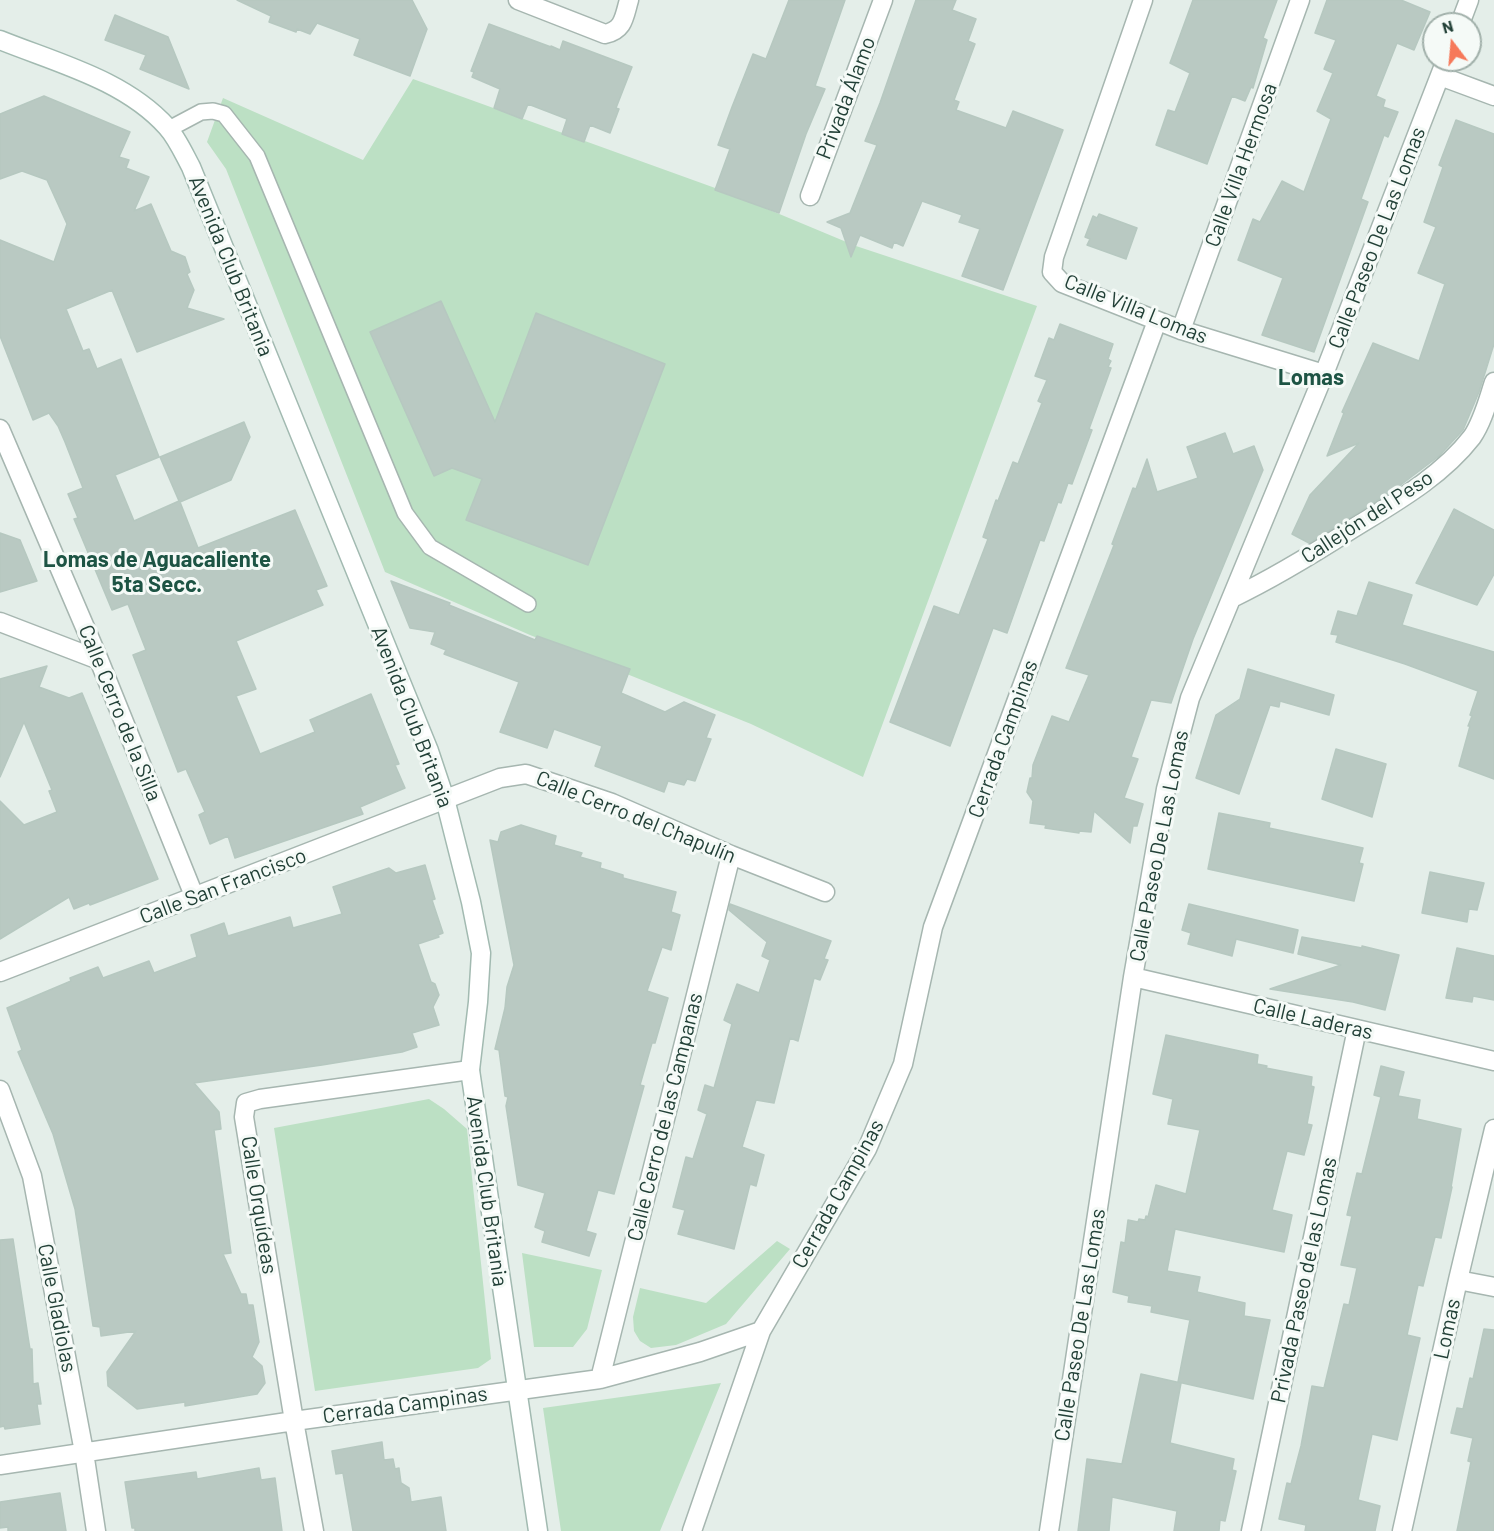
<!DOCTYPE html>
<html>
<head>
<meta charset="utf-8">
<style>
  body { margin:0 }
  #map { position:relative; width:1494px; height:1531px; overflow:hidden; background:#e4eee9; font-family:Barlow,sans-serif }
  canvas { display:block }
  .north { position:absolute; left:1422px; top:12px; width:60px; height:60px; box-sizing:border-box; background:#f5faf7; border:2px solid #a1b0aa; border-radius:50%; rotate:344deg; font-size:16px; font-weight:700; line-height:24px; text-align:center; color:#224037 }
  .north::after { content:''; display:block; margin:auto; width:21px; height:27px; background:#f6795a; clip-path:polygon(50% 0,100% 100%,50% 72%,0 100%) }
</style>
</head>
<body>
<div id="map">
<canvas width="1494" height="1531"></canvas>
<div class="north">N</div>
</div>
<script>
const ctx = document.querySelector('canvas').getContext('2d');
ctx.lineJoin = 'round';
function paint(path, color) { ctx.fillStyle = color; ctx.fill(path, 'evenodd'); }
function strokePath(path, color, width, dash) { ctx.strokeStyle = color; ctx.lineWidth = width; ctx.lineCap = dash ? 'butt' : 'round'; ctx.setLineDash(dash || []); ctx.stroke(path); }
function write(font, color, halo, rows, align = 'center') {
  ctx.font = font + ' Barlow,sans-serif'; ctx.lineWidth = 6; ctx.setLineDash([]); ctx.textBaseline = 'middle'; ctx.strokeStyle = halo; ctx.fillStyle = color; for (const [text, x, y, turn = 0] of rows) {
    ctx.save(); ctx.translate(x, y); ctx.rotate((+turn || 0) * Math.PI / 180); ctx.textAlign = isNaN(turn) ? turn : align; if (halo) ctx.strokeText(text, 0, 0); ctx.fillText(text, 0, 0); ctx.restore();
  }
}
const green = new Path2D(`
  M413,79L729,193L856,246L1037,306L863,777L751,724L530,635L385,572L226,169L207,142L223,98L363,160Z
  M429,1099L444,1109L467,1129L491,1359L478,1368L315,1391L274,1128Z
  M777,1241L790,1249L726,1324L676,1345L651,1348L640,1341L634,1331L633,1317L640,1288L706,1303Z
  M522,1253L602,1270L587,1329L573,1347H534Z
  M721,1383L660,1531H561L543,1408Z`);
const building = new Path2D(`
  M237,0H412L427,29L410,76L354,55L360,39L317,23L310,34L297,29L296,32L269,22L271,16Z
  M789,0H845L815,86L825,89L806,134L779,213L715,190L730,149L718,145L732,107L753,54L766,59Z
  M916,0H956L952,10L976,19L968,41L975,44L954,100L959,102L956,110L1006,128L1013,111L1063,130L1003,290L962,276L980,229L959,222L962,215L922,201L903,246L894,242L892,248L860,235L851,257L841,228L827,222L850,213L877,145L865,141L880,103Z
  M1193,0H1277L1263,38L1267,40L1253,88L1251,87L1245,101L1232,96L1207,164L1156,145L1168,110L1175,112L1190,73L1170,63Z
  M1327,0H1401L1430,12L1414,50L1397,43L1376,96L1385,100L1383,107L1398,112L1388,137L1384,135L1361,199L1368,202L1314,352L1262,335L1283,278L1238,260L1253,219L1260,222L1282,181L1304,192L1331,119L1317,111L1333,73L1324,69L1336,40L1315,33Z
  M115,15L168,37L189,89L140,69L146,55L105,40Z
  M489,24L551,47V46L560,50L563,41L632,67L616,108L619,109L610,133L590,125L584,142L562,134L567,119L528,104L522,119L494,108L500,89L472,77L474,72L471,71Z
  M44,96L130,132L119,157L129,160L126,168L149,177L134,211L151,204L171,251L185,257L190,272L187,274L194,290L187,308L224,319L137,352L112,290L66,309L83,351L89,349L97,369L121,359L159,457L115,475L134,521L179,501L160,457L244,422L250,437L231,480L180,502L198,548L295,510L327,586L316,590L323,605L236,641L256,689L236,696L260,754L315,732L310,720L371,694L399,764L395,765L405,788L360,807L363,814L235,858L228,836L210,844L199,815L205,812L186,769L178,772L133,655L146,650L128,604L112,610L74,519L78,518L68,494L83,488L65,442L58,426L49,413L33,420L0,336V240L54,262L67,224L47,180L22,171L0,179V114Z
  M1456,120L1494,134V344L1479,392L1463,430L1439,456L1394,490L1309,543L1292,534L1310,495L1359,443L1327,456L1344,413L1342,412L1373,343L1419,361L1445,284L1418,273L1436,227L1424,222L1443,167L1439,165Z
  M1099,214L1137,228L1126,259L1087,245L1090,239L1085,237L1093,216L1097,218Z
  M441,301L495,422L536,313L665,364L588,565L466,520L482,479L452,468L434,476L370,332Z
  M1060,324L1113,344L1108,359L1111,361L1108,367L1111,368L1089,429L1092,430L1072,484L1068,483L1061,503L1058,502L1044,541L1040,540L1007,633L993,628L950,746L890,722L934,606L959,615L988,539L983,537L996,500L998,501L1013,462L1018,464L1042,403L1038,401L1047,380L1035,376L1049,338L1054,340Z
  M1225,433L1233,454L1254,446L1263,470L1193,639L1171,703L1151,700L1131,757L1138,759L1124,798L1143,804L1137,826H1133L1130,843L1094,811L1091,832L1079,831V833L1045,828L1046,825L1030,823L1033,801L1027,792L1030,778H1032L1033,765L1052,716L1069,722L1089,675L1066,668L1114,545L1112,544L1133,488L1136,489L1147,459L1157,492L1198,478L1187,447Z
  M1454,509L1494,530V574L1477,605L1416,583Z
  M0,533L20,540L37,581L0,592Z
  M391,581L450,603L449,605L535,640L537,636L630,669L621,693L665,712L684,702L715,715L706,738L711,739L695,781L687,779L684,785L668,781L664,792L595,766L602,746L554,729L547,748L500,732L519,682L444,654L446,650L431,644L435,632L410,628Z
  M1369,582L1412,595L1402,625L1494,652V779L1459,766L1470,726H1468L1472,716L1470,715L1478,691L1405,664L1336,642L1338,635L1331,634L1338,611L1357,616Z
  M47,666L39,687L69,698L82,693L158,879L90,905L89,903L74,909L69,897L0,939V801L24,825L57,812L49,791L52,790L24,722L0,777V679Z
  M1248,669L1334,695L1329,715L1280,701L1279,707L1270,705L1239,794L1196,778L1216,715L1240,699Z
  M1336,749L1386,764L1372,817L1322,799Z
  M1219,813L1270,823L1269,828L1363,848L1359,863L1363,864L1354,901L1208,869Z
  M521,825L556,836L554,845L582,853L580,857L601,863L600,868L623,875V878L676,892L671,912L680,915L671,950L662,947L647,991L668,998L655,1043H652L640,1085L644,1086L614,1194L598,1190L586,1231L596,1234L589,1256L542,1242L545,1231L535,1227L545,1193L518,1185L506,1106L508,1097L505,1096L499,1050L495,1049L505,1008L507,987L514,965L490,840L498,842L501,832Z
  M425,865L435,899L432,900L443,933L438,935L439,937L418,944L431,982L435,984L439,995L433,1007L439,1025L412,1033L417,1047L402,1052L322,1065L194,1083L219,1112L221,1129L214,1130L231,1253L223,1254L241,1294H246L248,1305H253L259,1342L252,1357L262,1366L265,1383L257,1394L185,1406V1402L137,1409L108,1386L107,1372L136,1331L101,1336L100,1327L93,1326L75,1209L53,1134L18,1052L22,1050L7,1008L71,981L70,978L98,967L103,978L149,961L154,973L197,957L191,935L224,923L228,936L290,917L293,928L342,914L333,887L389,868L396,873Z
  M1430,872L1484,883L1477,910L1469,909L1467,922L1422,913Z
  M730,904L831,941L824,959L828,960L820,980L814,978L798,1041L790,1038L774,1103L756,1100L742,1147L764,1155L756,1186L750,1184L734,1249L678,1234L685,1210L673,1207L686,1157L693,1159L707,1114L698,1110L705,1085L714,1088L732,1024L724,1020L737,984L759,993L770,960L762,956L767,942L729,910Z
  M1189,904L1298,930L1293,953L1236,939L1232,956L1188,944L1191,933L1182,930Z
  M1302,937L1362,948V946L1399,955L1385,1010L1353,1002L1270,989L1341,965L1298,954Z
  M1457,948L1494,956V1000L1473,996L1472,1002L1446,998Z
  M1166,1035L1258,1055L1257,1064L1267,1066L1266,1068L1312,1077L1311,1086L1314,1087L1307,1124L1312,1125L1304,1155L1287,1151L1272,1210L1292,1215L1284,1252L1175,1229L1167,1271L1200,1277L1197,1292L1245,1303L1244,1316L1270,1320L1253,1399L1178,1382L1190,1320L1151,1312L1152,1306L1128,1302L1129,1296L1113,1292L1121,1242L1125,1243L1128,1220L1138,1222L1139,1219L1145,1220L1146,1216L1148,1217L1156,1185L1186,1194L1200,1130L1168,1124L1173,1099L1153,1094Z
  M1381,1066L1404,1072L1398,1096L1420,1100L1417,1119L1461,1129L1451,1187H1452L1441,1238L1435,1237L1423,1286L1418,1285L1407,1335L1420,1338L1397,1440L1372,1434L1358,1500L1380,1506L1375,1531H1305L1306,1525L1279,1519L1287,1483L1291,1484L1301,1446L1312,1386L1324,1388L1344,1304L1349,1305L1357,1268L1341,1265L1352,1216L1347,1215L1357,1173L1362,1174L1381,1097L1374,1095Z
  M13,1239L29,1343L30,1349H32L33,1384L38,1383L41,1404H37L40,1424L5,1429L4,1426L0,1427V1240Z
  M1484,1329L1494,1330V1531H1457L1471,1462L1468,1461L1473,1438L1451,1433L1457,1408L1463,1409L1470,1378L1473,1379Z
  M1141,1374L1181,1383L1170,1443L1234,1459L1232,1470L1236,1471L1225,1521L1220,1520L1219,1531H1174L1177,1511L1112,1497L1109,1531H1078L1087,1459L1122,1464Z
  M382,1442L384,1460L393,1459L395,1469L399,1468L401,1483L409,1488L411,1502L441,1497L446,1531H353L343,1473L336,1474L332,1451Z
  M259,1468L261,1480L275,1478L282,1531H135V1528H132L125,1482L196,1472L197,1479Z
  M60,1493L66,1531H8V1527L0,1528V1502Z`);
const lane = new Path2D(`
  M169,129L201,112L213,111L224,114L257,156L405,513L430,547L528,604`);
const street = new Path2D(`
  M518,0L605,34C624,30 624,17 629,0
  M1143,0L1054,257L1052,272L1062,283L1181,330L1324,374
  M1460,24L1469,0
  M1440,76L1494,96
  M810,196L883,0
  M1181,330L1300,0
  M0,429L99,660L195,898
  M1232,598C1274,578 1313,554 1352,529C1394,503 1441,477 1472,437C1483,421 1488,400 1494,382
  M0,622L99,660
  M0,972L500,778L526,774L612,803L731,855L825,892
  M1133,977L1494,1061
  M0,1090L32,1176L84,1452L96,1531
  M1458,1280L1494,1287
  M600,1379L731,855
  M0,1465L294,1421L600,1379L700,1352L761,1331
  M314,1531L294,1421L244,1117L246,1103L260,1099L470,1070
  M692,1531L761,1331L867,1149L903,1064L933,927L1157,321
  M1049,1531L1133,977L1166,789L1190,698L1324,374L1446,60
  M1251,1531L1357,1029
  M1402,1531L1458,1280L1494,1129`);
const secondary = new Path2D(`
  M0,40C57,63 125,80 167,127C177,138 184,154 191,167L429,751L445,799L471,902L481,953L478,1002L470,1070L538,1531`);
const streetNames = [
  ["Privada Álamo",846,98,-69],
  ["Calle Villa Hermosa",1241,165,-70],
  ["Calle Paseo De Las Lomas",1377,238,-69],
  ["Avenida Club Britania",231,266,68],
  ["Calle Villa Lomas",1136,309,22],
  ["Callejón del Peso",1367,517,-33],
  ["Calle Cerro de la Silla",120,713,68],
  ["Avenida Club Britania",412,717,69],
  ["Cerrada Campinas",1003,739,-70],
  ["Calle Cerro del Chapulín",636,817,22],
  ["Calle Paseo De Las Lomas",1159,846,-79],
  ["Calle San Francisco",223,886,-21],
  ["Calle Laderas",1313,1019,13],
  ["Calle Cerro de las Campanas",665,1117,-76],
  ["Avenida Club Britania",487,1191,82],
  ["Cerrada Campinas",838,1194,-61],
  ["Calle Orquídeas",259,1205,81],
  ["Privada Paseo de las Lomas",1304,1280,-78],
  ["Calle Gladiolas",57,1308,79],
  ["Calle Paseo De Las Lomas",1080,1325,-81],
  ["Lomas",1447,1329,-78],
  ["Cerrada Campinas",405,1405,-8]
];
const neighbourhoodNames = [
  ["Lomas",1311,378],
  ["Lomas de Aguacaliente",157,560],
  ["5ta Secc.",157,585]
];
paint(green, '#bce0c4');
paint(building, '#b9c9c2');
strokePath(building, '#b6c8c0', 1.5);
strokePath(lane, '#a6b6b0', 18);
strokePath(street, '#a6b6b0', 21);
strokePath(secondary, '#a2bab1', 21);
strokePath(lane, '#fff', 15);
strokePath(street, '#fff', 18);
strokePath(secondary, '#fff', 18);
write('21px', '#224037', '#f5faf7', streetNames);
write('bold 22px', '#1d5444', '#f5faf7', neighbourhoodNames);
</script>
</body>
</html>
